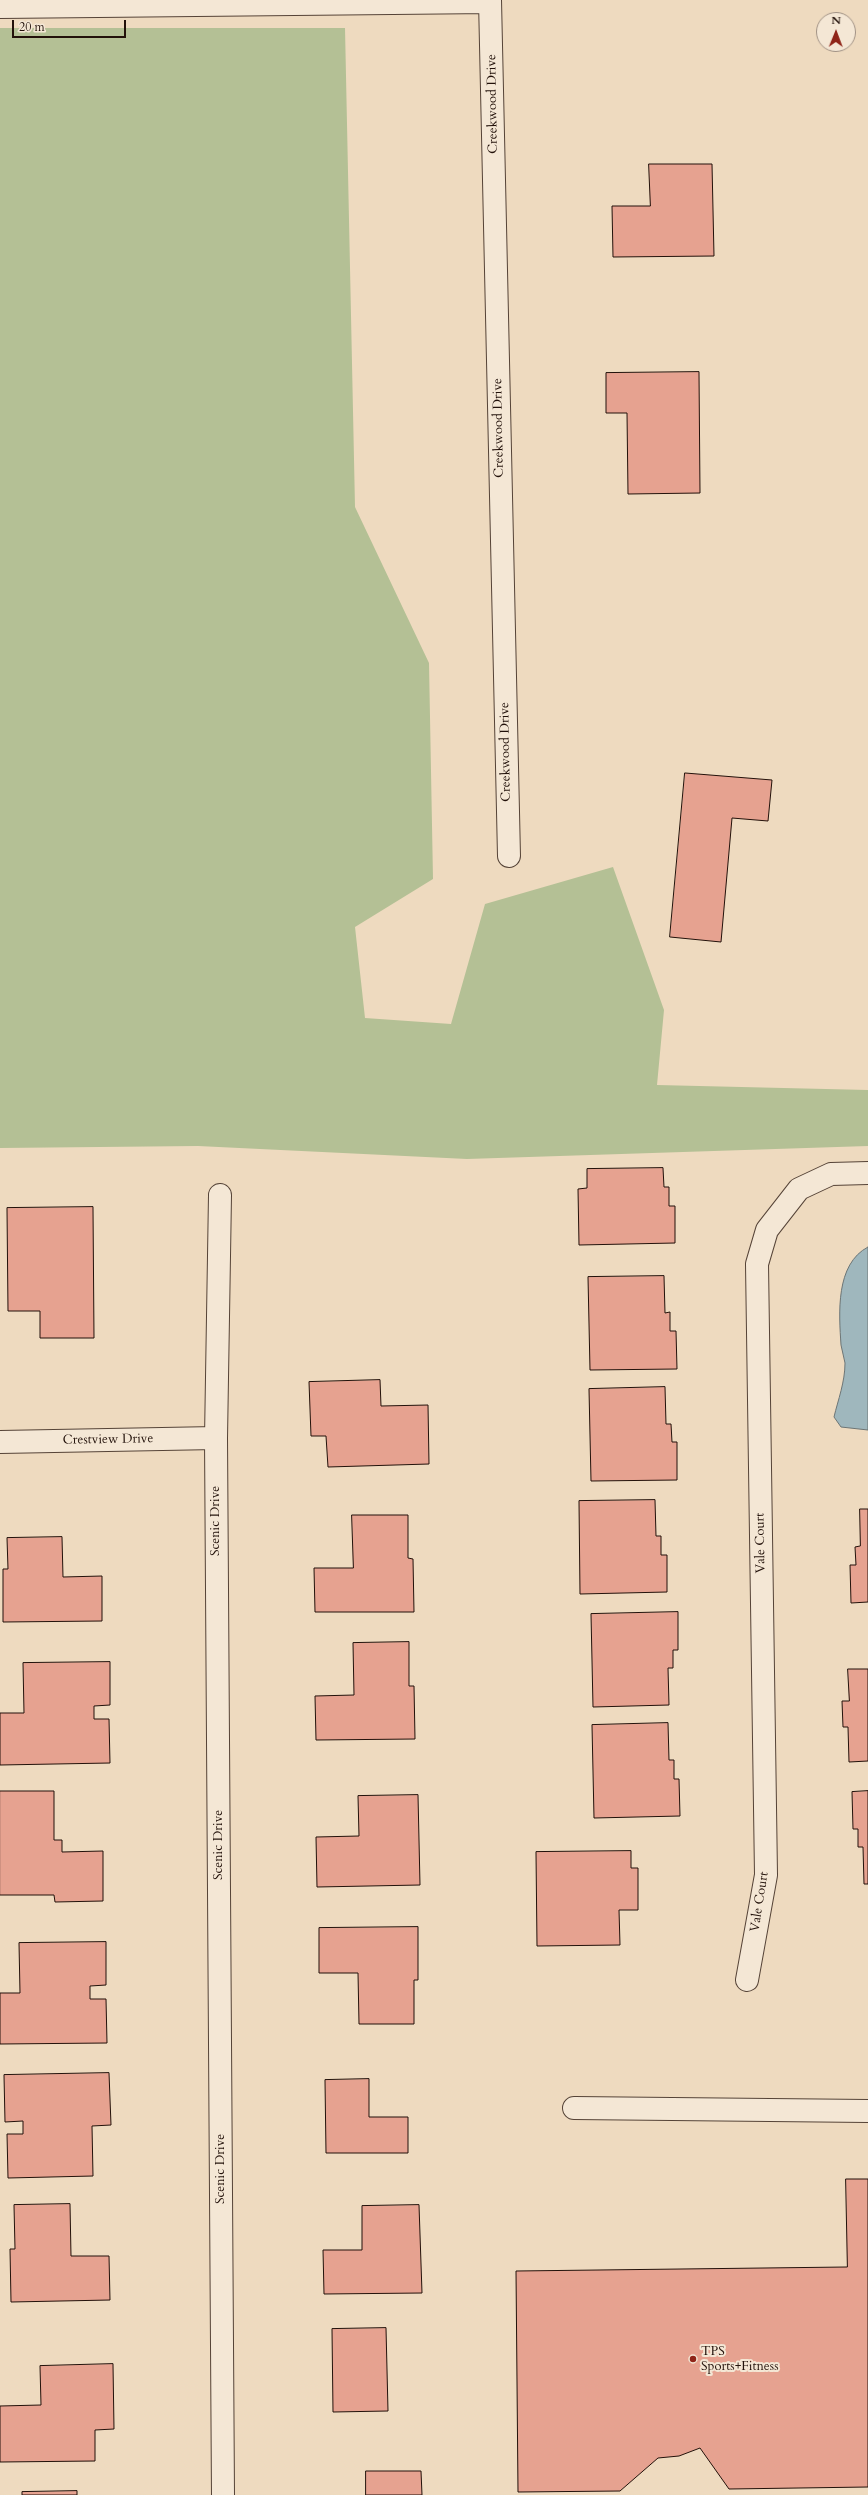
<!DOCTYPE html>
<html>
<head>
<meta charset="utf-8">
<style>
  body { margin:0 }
  #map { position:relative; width:868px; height:2495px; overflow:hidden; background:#eedabf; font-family:Cardo,serif }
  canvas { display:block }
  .north { position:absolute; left:816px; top:12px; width:40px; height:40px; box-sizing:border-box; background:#f4e7d5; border:1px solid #a09184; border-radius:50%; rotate:1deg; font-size:11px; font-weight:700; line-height:16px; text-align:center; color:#22110a }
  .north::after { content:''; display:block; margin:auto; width:14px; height:18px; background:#8f2418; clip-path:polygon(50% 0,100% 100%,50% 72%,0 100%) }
  .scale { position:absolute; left:12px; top:20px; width:114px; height:18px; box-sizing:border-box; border:2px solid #22110a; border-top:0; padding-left:5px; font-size:12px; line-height:14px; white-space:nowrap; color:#22110a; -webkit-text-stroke:3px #f4e7d5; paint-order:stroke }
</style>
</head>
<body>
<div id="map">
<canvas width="868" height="2495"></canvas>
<div class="north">N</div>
<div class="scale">20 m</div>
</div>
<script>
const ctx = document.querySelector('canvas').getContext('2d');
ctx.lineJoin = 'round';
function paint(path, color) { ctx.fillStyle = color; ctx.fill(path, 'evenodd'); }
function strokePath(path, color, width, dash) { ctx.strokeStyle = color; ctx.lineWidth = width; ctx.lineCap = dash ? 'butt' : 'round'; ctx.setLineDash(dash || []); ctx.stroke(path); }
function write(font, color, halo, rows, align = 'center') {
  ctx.font = font + ' Cardo,serif'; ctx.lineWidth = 4; ctx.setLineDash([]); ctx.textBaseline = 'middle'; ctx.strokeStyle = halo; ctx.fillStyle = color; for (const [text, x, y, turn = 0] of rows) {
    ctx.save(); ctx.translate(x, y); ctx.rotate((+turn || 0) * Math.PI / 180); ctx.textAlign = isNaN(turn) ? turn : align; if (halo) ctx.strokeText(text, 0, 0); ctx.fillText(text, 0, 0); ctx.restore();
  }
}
const green = new Path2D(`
  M0,28H345L355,507L429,663L433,879L355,927L365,1018L451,1024L485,904L613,867L664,1010L657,1085L868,1090V1146L467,1159L198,1146L0,1148Z`);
const water = new Path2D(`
  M868,1247V1430L841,1427L834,1417C838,1400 845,1382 845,1363C844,1357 842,1351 841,1345C839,1314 835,1264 868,1247Z`);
const building = new Path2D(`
  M649,164H712L714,256L613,257L612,206H650Z
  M699,372L700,493L628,494L627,413H606V373Z
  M685,773L772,780L768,821L732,818L721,942L670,937Z
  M663,1168L664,1187H669V1206H675V1243L579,1245L578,1189L587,1188V1169Z
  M93,1207L94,1338H40V1311H8L7,1208Z
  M664,1276L665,1313L670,1312V1331H676L677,1369L590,1370L588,1277Z
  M380,1380L381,1406L428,1405L429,1464L328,1467L326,1436H311L309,1382Z
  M665,1387L666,1424H671L672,1442H677V1480L591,1481L589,1389Z
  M655,1500L656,1536H661V1555H667V1592L580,1594L579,1501Z
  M860,1509H868V1602L851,1603L850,1565H856L855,1547L860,1546Z
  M352,1515H408V1558L413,1559L414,1612H315L314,1568H353Z
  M62,1537L63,1577L102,1576V1621L3,1622V1569H8L7,1538Z
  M678,1612V1650H673V1668H668L669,1705L593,1707L591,1614Z
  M409,1642V1686H414L415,1739L316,1740L315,1696L354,1695L353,1643Z
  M110,1662V1705L94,1706V1719H109L110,1763L0,1765V1713H24L23,1663Z
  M848,1669H868V1761L849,1762L848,1727H843L842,1701H849Z
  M668,1723L669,1760H674V1779H679L680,1816L594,1818L592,1725Z
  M0,1791H54V1840H62V1852L103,1851V1901L55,1902L54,1895H0Z
  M868,1791V1884H864L863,1847H858V1829H853L852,1792Z
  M418,1795L420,1885L317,1887L316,1837L359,1836L358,1796Z
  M631,1851V1868H638V1910H619L620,1945L537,1946L536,1852Z
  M418,1927V1980H414V2024H359L358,1973H319V1928Z
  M106,1942V1985L90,1986V1999H106L107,2043L0,2044V1993H20L19,1943Z
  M109,2073L111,2125L92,2126L93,2176L8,2178L7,2134H23V2121L5,2122L4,2075Z
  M369,2079V2117H408V2153H326L325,2080Z
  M846,2179H868V2487L729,2489L700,2448L679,2456L658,2458L620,2491L518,2492L516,2271L847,2267Z
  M70,2204L71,2256H109L110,2300L11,2302L10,2249H15L14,2205Z
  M419,2205L422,2293L324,2294L323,2250H362V2206Z
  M386,2328L388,2411L333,2412L332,2329Z
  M113,2364L114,2429L95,2430V2461L0,2462V2406L41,2405L40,2366Z
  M366,2471H421L422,2495H366Z
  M77,2491V2495H22V2492Z`);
const minor = new Path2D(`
  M490,0L509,856
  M0,7L490,2
  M220,1195L216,1438L223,2495
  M0,1442L216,1438
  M747,1980L766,1875L757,1264L767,1230L799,1189L831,1174L868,1173
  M574,2108L868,2111`);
const markers = [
  [693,2359,4,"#8f2418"]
];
const streetNames = [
  ["Creekwood Drive",493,104,-91],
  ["Creekwood Drive",499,428,-91],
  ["Creekwood Drive",506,752,-91],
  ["Crestview Drive",108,1440,-1],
  ["Scenic Drive",216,1521,-90],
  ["Vale Court",761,1543,-91],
  ["Scenic Drive",219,1845,-90],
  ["Vale Court",760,1902,-81],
  ["Scenic Drive",221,2169,-90]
];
const poiNames = [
  ["TPS",701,2352],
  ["Sports+Fitness",701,2367]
];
paint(green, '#b4c095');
paint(water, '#9fb7bd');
strokePath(water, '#6d7575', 1);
paint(building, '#e6a290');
strokePath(building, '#22110a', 1);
strokePath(minor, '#554337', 24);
strokePath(minor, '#f4e7d5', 22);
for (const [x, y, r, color] of markers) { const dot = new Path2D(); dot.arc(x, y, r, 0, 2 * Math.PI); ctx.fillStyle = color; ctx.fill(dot); strokePath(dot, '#f4e7d5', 1.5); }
write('13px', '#22110a', '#f4e7d5', streetNames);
write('13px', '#22110a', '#f4e7d5', poiNames, 'left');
</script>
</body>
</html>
